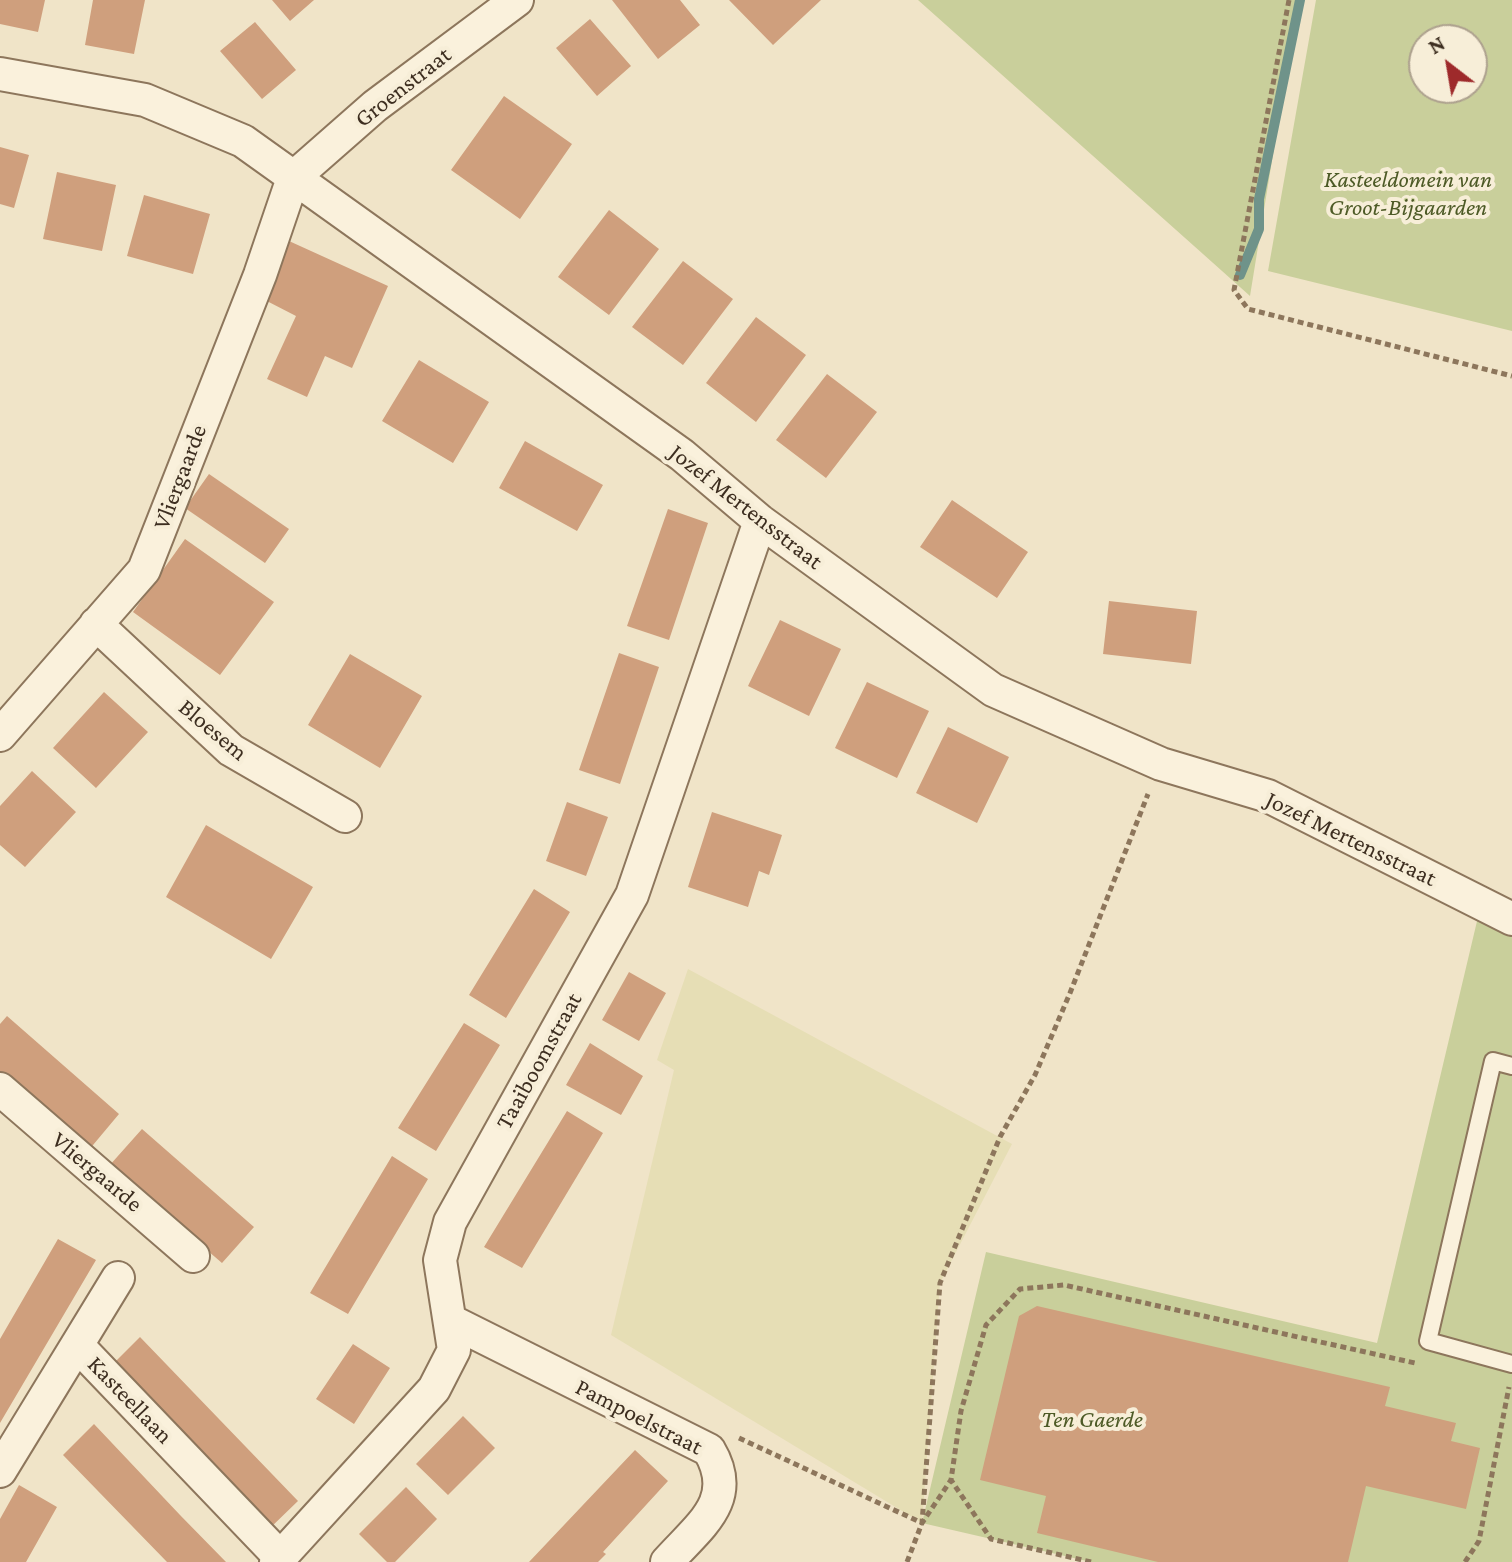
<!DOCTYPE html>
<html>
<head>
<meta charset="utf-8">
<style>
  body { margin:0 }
  #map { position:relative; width:1512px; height:1562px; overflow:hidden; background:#f0e4c8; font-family:"Crimson Pro",serif }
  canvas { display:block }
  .north { position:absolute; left:1408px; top:24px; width:80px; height:80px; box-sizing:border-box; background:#f7eed8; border:2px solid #ada18e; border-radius:50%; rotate:329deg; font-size:22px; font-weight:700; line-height:32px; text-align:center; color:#3d2e20 }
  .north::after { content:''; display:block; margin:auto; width:28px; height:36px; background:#9e2a2b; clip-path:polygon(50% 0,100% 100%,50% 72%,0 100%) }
</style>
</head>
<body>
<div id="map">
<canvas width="1512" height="1562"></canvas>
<div class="north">N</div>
</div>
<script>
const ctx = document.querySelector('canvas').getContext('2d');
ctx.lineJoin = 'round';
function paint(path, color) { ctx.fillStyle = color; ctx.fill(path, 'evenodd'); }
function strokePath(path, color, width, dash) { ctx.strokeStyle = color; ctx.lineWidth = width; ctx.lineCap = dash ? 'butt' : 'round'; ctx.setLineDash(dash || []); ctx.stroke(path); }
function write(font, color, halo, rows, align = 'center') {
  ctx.font = font + ' "Crimson Pro",serif'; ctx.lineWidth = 8; ctx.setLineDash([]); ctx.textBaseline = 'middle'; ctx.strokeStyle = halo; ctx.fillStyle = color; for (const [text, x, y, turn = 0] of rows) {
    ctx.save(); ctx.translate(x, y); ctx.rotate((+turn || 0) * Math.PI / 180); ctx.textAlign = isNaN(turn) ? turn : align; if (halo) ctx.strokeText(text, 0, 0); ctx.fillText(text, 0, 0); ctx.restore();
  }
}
const farmland = new Path2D(`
  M688,969L1012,1144L940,1283L922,1523L611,1335L674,1070L657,1060Z`);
const green = new Path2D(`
  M918,0H1298L1250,296L1203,254Z
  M1316,0H1512V331L1268,271ZM1424,40H1472V88H1424Z
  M1478,917L1512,934V1562H1091L922,1523L986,1252L1377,1343Z`);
const stream = new Path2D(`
  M1240,275L1259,229V199L1300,0`);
const building = new Path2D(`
  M0,0H45L38,32L0,24Z
  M93,0H145L134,54L85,45Z
  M272,0H314L290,21Z
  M612,0H680L700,25L658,59Z
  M729,0H821L773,45Z
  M590,19L631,66L597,96L556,48Z
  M255,22L296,70L262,99L220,51Z
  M504,96L572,144L520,219L451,170Z
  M0,147L29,155L14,208L0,204Z
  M57,172L116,185L102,251L43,239Z
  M144,195L210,214L193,274L127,256Z
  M609,210L659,249L609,315L558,277Z
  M289,241L388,286L352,368L325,356L307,397L267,379L296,316L261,298Z
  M683,261L733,299L683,365L632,327Z
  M756,317L806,355L756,422L706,383Z
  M419,360L489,402L453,463L382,421Z
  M827,374L877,412L826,478L776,440Z
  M525,441L603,485L577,531L499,488Z
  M209,474L289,529L265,563L185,508Z
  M952,500L1028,552L997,598L920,547Z
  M668,509L708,523L669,640L627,626Z
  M185,539L274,602L220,675L133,612Z
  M1109,601L1197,611L1191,664L1103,654Z
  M780,620L841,649L809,716L748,686Z
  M619,653L659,667L620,784L579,770Z
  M350,654L422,696L380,768L308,725Z
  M867,682L929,711L897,778L835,748Z
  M104,692L148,732L96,788L53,748Z
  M948,727L1009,757L977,823L916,793Z
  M32,771L76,812L25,867L0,845V806Z
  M567,802L608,817L586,876L546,861Z
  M712,812L782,835L769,875L759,871L748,907L688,887Z
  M206,825L313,887L271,959L166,897Z
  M534,889L570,912L506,1018L469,995Z
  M629,972L666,993L639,1041L602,1020Z
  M7,1016L119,1114L88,1151L0,1076V1024Z
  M464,1023L500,1045L436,1151L398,1128Z
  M590,1043L643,1076L621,1115L566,1085Z
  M567,1111L603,1133L522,1268L484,1247Z
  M142,1129L254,1227L222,1263L109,1166Z
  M392,1156L428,1179L348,1314L310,1293Z
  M58,1239L96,1260L0,1423V1339Z
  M1037,1306L1390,1387L1385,1406L1456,1423L1451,1441L1480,1448L1466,1509L1366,1486L1348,1562H1158L1037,1533L1046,1496L980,1480L1019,1316Z
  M140,1337L298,1501L268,1530L110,1367Z
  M353,1344L390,1368L354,1424L316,1399Z
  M463,1416L495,1448L448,1495L416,1464Z
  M94,1424L180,1515L226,1562H167L63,1455Z
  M635,1450L668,1481L603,1552L606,1554L598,1562H529Z
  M19,1485L57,1507L26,1562H0V1519Z
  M406,1487L437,1519L395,1562H387L359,1534Z`);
const path = new Path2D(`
  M1289,0L1234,290L1248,309L1512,376
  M739,1438L922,1523L951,1480
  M907,1562L922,1523L940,1283L1000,1137L1035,1075L1070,993L1148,794
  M1091,1562L991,1539L951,1480L961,1411L986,1325L1020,1289L1064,1285L1415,1363
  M1465,1562L1479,1541L1509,1387`);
const service = new Path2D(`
  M1512,1066L1493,1061L1428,1341L1512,1364`);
const minor = new Path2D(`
  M0,74L145,100L243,141L682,455L760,521L993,690L1161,764L1268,796L1512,919
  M96,624L231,750L345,816
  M0,735L144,570L260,275L293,178L375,106L517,0
  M0,1089L193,1256
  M451,1321L709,1450C739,1500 699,1526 667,1562
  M77,1345L280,1557
  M0,1471L118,1278
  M276,1562L434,1389L454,1350L440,1260L450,1222L632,895L760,521`);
const streetNames = [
  ["Groenstraat",403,87,-38],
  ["Vliergaarde",180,477,-69],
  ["Jozef Mertensstraat",746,507,38],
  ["Bloesem",213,730,40],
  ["Jozef Mertensstraat",1351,839,26],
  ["Taaiboomstraat",539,1061,-61],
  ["Vliergaarde",97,1172,40],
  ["Kasteellaan",130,1400,46],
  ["Pampoelstraat",639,1417,27]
];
const parkNames = [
  ["Kasteeldomein van",1408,180],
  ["Groot-Bijgaarden",1408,208],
  ["Ten Gaerde",1092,1420]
];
paint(farmland, '#e6deb5');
paint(green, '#c9cf9b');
strokePath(stream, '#6f938a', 10);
paint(building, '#cf9f7d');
strokePath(service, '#8d765c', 20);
strokePath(minor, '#8d765c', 36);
strokePath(path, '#8d765c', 5, [6, 4]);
strokePath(service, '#faf1dc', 16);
strokePath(minor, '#faf1dc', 32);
write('24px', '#3d2e20', '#f7eed8', streetNames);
write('italic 24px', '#4d5a26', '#f7eed8', parkNames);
</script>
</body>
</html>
